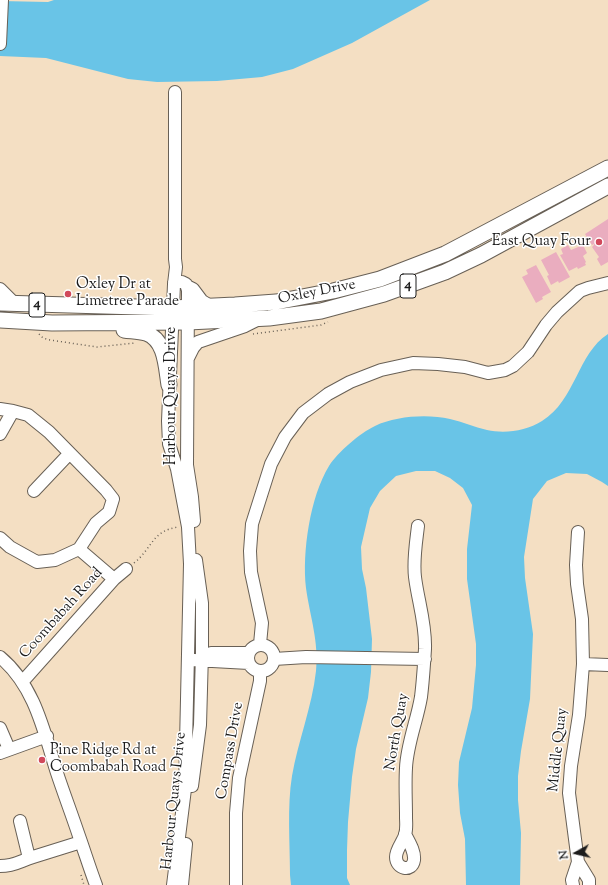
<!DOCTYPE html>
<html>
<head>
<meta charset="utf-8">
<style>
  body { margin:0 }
  #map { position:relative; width:608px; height:885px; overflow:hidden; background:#f4dfc3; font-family:"Sorts Mill Goudy",serif }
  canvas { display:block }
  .north { position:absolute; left:556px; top:833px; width:40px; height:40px; -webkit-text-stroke:3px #fff; paint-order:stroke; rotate:262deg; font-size:11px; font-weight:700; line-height:16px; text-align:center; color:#1c1c1c }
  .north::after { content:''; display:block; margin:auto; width:14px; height:18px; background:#1c1c1c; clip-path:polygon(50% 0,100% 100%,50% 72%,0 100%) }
</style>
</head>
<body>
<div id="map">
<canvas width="608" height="885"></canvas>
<div class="north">N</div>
</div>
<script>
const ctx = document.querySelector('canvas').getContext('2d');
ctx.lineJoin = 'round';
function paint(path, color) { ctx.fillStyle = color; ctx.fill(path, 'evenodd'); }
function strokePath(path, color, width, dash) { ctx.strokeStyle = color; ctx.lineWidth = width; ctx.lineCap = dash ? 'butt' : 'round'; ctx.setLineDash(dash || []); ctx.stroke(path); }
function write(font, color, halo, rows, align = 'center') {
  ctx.font = font + ' "Sorts Mill Goudy",serif'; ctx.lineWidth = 3; ctx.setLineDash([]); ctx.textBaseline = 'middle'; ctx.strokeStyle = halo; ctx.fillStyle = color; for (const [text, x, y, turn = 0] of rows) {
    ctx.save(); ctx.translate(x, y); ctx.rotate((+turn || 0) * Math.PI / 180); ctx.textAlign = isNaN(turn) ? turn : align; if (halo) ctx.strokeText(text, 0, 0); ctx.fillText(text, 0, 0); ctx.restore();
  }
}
const water = new Path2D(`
  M54,0H430L352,43L293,69L262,77L217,81L157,82L128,79L46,58L0,56V1L48,2Z
  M608,334V486L602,482L587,474L566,473L547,481L533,499L524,557L525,578L533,634L530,699L521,751L518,776V800L521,833L520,885H466L465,839L460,813L458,785L459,762L472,708L476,665V644L467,579V549L472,505L463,488L450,478L435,471H416L396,476L380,491L370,508L361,547L362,569L366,588L372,639L371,672L368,698L356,749L352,777L348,822L347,850V878L350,885H291L290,875C290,844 287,806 292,776C298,741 312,707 316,671C319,641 310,617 306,588C302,552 310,497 329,466C338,452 360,433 375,426C396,416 427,414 450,419C463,422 474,427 487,430C505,434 526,431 542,421C576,400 577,354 608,334Z`);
const building = new Path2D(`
  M608,219V262L601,266L597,259L599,257L592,247L594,245V244L592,245L585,234Z
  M568,245L571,250L583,245L587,253L583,256L586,262L585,263L586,265L578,269L577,267L569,271L560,255L563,254L561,249Z
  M556,252L570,277L559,283L558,281L551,285L547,276L549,275L541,260Z
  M536,265L551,292L542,297L543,299L536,303L522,277L528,274L526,270Z`);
const path = new Path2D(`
  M39,334L43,338L50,340L97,347L135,343
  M253,334L321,325L328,322
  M134,563C152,549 152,530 179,527
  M81,875L84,885`);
const minor = new Path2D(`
  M0,44L2,0
  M174,282H182L186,284L188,290L187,465L192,497L194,521
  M187,286L193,289L202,301L212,307
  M0,289L15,304
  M188,358L193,348L198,342L245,326L255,321
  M0,409L13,411L28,415L49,432L106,490L113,499L109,512L96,523L79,549L55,560L37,562L10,547L0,538
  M0,434L13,411
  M34,491L69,454
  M578,532L576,565L577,584L582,619L583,664L579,715L571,766L569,793L578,862L589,880V885
  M79,549L114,579
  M260,644L262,623L251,572L250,551L252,524L271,464L285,437L303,413L328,394L350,382L381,370L413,363L438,364L465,367L488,373L505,370L513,366L528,352L546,325L557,312L580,291L588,288L608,283
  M248 658a13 13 0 1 1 26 0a13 13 0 1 1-26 0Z
  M211,653H248
  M0,657C35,686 44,732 57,773C64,794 72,815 79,836C85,853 90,869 96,885
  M274,659L306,657L425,659
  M194,660L249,663
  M583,664L608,665
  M23,681L114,579L126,569
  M0,728L9,749
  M0,753L47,736
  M192,786L200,725L202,653V603L196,560
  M20,821L29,858
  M405,834C409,842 415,851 414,860C412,873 396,869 396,857C396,849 403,842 405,835C407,829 406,822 406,817C406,800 405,784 406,768C407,744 417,721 421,697C423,681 424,665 425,649C426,624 418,601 415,577C413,560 416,543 418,526
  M0,866C15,866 20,861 33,857C49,852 65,847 81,842
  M173,885L185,789L190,564L188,527L177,469L169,444L168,421L174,284L176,267L175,259V92
  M182,885L186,844
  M236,885V813L239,778L260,681V671
  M573,885L572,880L578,862`);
const major = new Path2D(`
  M0,303L173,308L235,305L276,302L333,291L380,279L445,254L608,168
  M0,320L52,323L188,322L269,318L321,311L384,294L445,272L481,255L608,186
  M124,330C131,331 139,331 146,333C166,340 166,367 169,385`);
const markers = [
  [599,242,4,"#d1495b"],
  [68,294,4,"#d1495b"],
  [42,760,4,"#d1495b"]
];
const shields = [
  [408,286,16],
  [37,305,16]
];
const shieldNames = [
  ["4",408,286],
  ["4",37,305]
];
const poiNames = [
  ["East Quay Four",591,242,"right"],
  ["Oxley Dr at",76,285],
  ["Limetree Parade",76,302],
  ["Pine Ridge Rd at",50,751],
  ["Coombabah Road",50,768]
];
const streetNames = [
  ["Oxley Drive",317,293,-11],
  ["Harbour Quays Drive",172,396,-90],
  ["Coombabah Road",62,614,-48],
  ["North Quay",398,732,-80],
  ["Middle Quay",559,750,-84],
  ["Compass Drive",231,751,-80],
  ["Harbour Quays Drive",175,801,-84]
];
paint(water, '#69c4e7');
paint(building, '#eaadbf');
strokePath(minor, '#686056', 14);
strokePath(major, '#686056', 17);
strokePath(path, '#686056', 1.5, [1, 3]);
strokePath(minor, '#fff', 12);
strokePath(major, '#fff', 15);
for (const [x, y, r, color] of markers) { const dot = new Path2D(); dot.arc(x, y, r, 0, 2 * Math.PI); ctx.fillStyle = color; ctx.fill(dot); strokePath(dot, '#fff', 1.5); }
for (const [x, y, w] of shields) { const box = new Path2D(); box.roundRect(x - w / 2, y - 12, w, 24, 3); ctx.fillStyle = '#fff'; ctx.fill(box); strokePath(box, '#1c1c1c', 1); }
write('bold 14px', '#1c1c1c', null, shieldNames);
write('15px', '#1c1c1c', '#fff', poiNames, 'left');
write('15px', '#1c1c1c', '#fff', streetNames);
</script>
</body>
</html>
